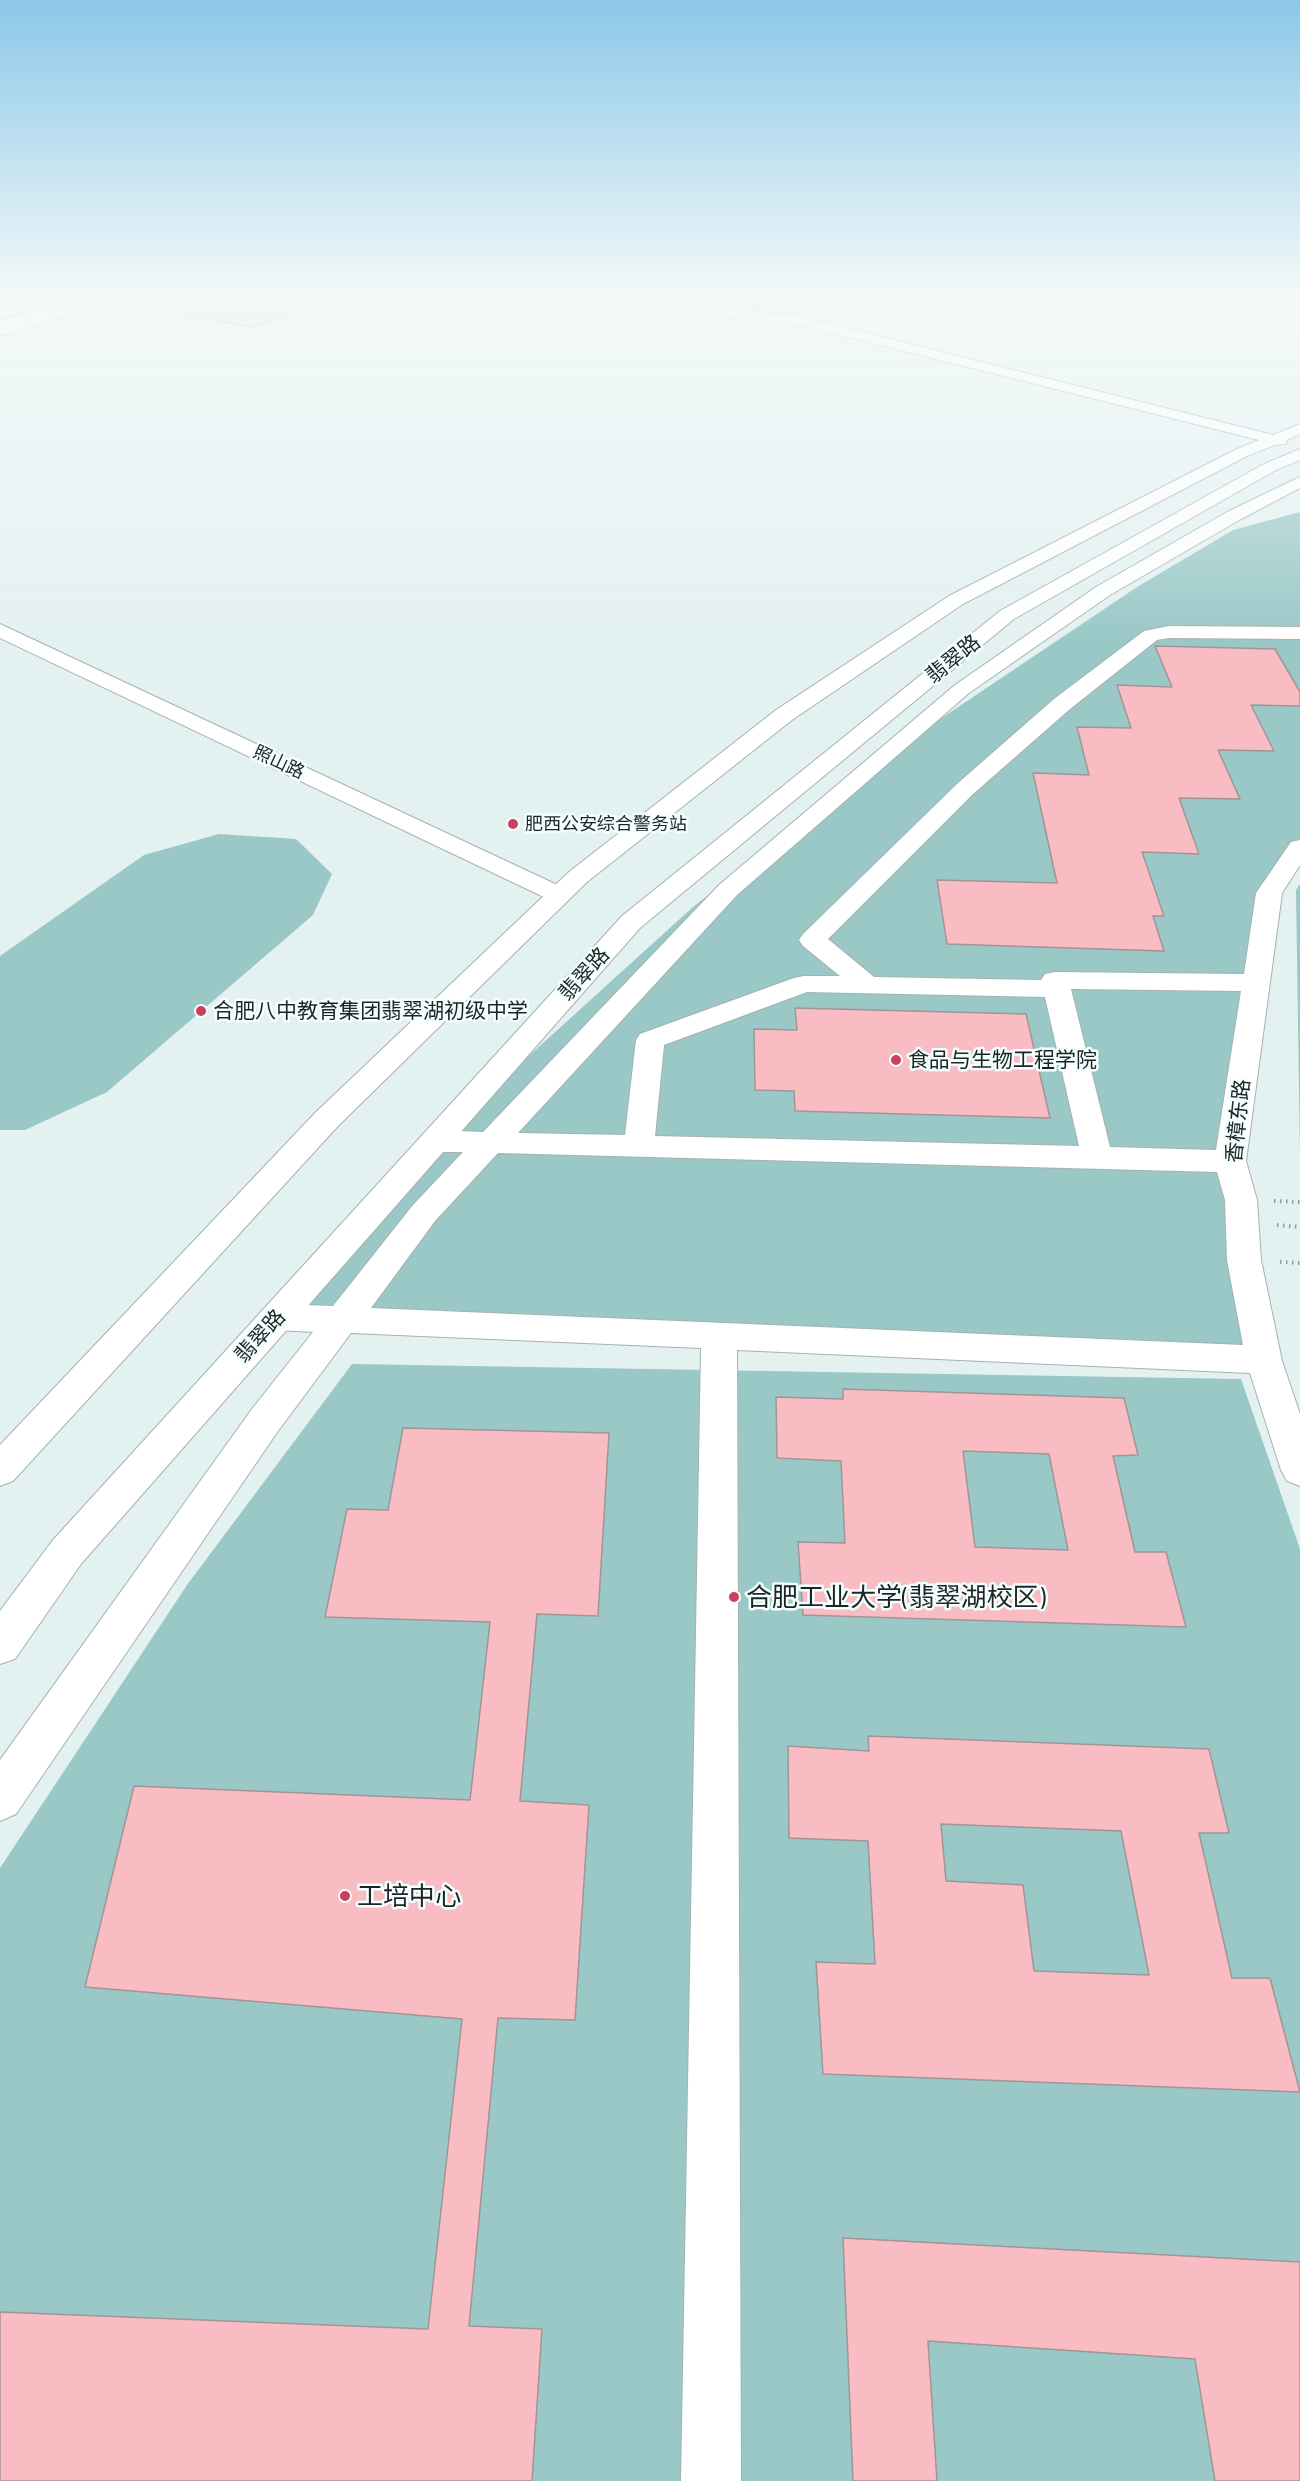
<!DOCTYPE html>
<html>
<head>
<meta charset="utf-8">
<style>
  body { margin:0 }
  canvas { display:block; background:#e4f1f1 }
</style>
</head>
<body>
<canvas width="1300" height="2481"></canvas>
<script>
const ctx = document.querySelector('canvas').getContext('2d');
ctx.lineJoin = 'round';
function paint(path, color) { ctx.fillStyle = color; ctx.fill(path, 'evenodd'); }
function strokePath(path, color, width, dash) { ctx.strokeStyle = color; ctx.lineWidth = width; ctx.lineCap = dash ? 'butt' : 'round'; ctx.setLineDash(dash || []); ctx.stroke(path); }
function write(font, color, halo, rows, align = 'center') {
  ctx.font = font + ' Barlow,"Noto Sans SC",sans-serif'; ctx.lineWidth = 5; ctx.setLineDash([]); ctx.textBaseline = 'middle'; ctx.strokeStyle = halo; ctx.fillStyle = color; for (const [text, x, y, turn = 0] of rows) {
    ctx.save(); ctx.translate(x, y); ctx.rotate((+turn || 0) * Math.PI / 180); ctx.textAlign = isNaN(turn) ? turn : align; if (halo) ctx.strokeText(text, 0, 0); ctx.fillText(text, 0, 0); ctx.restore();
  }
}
const green = new Path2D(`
  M1300,512V847L1269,893L1227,1163L1263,1361L277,1317L435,1141L693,907L900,746L1137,587L1233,530Z
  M219,834L296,839L332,874L313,915L107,1092L25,1130H0V956L144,855Z
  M1300,884V1156L1296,890Z
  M352,1364L1241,1379L1300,1549V2481H0V1868L187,1585Z`);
const building = new Path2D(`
  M157,295H330L331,300L252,327L156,310Z
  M1155,646L1275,649L1300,692V706L1251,705L1274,751L1218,750L1240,799L1179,798L1199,854L1142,852L1164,916H1153L1164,951L947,944L937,880L1057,883L1033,773L1089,775L1077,727L1131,728L1117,685L1172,687Z
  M795,1008L1026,1014L1050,1118L795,1111L794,1091L755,1090L754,1029L797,1030Z
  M843,1389L1124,1398L1138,1455L1113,1456L1135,1552H1166L1186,1627L803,1615L798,1542L845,1543L841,1461L777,1458L776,1397L843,1399ZM963,1451L1049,1454L1068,1550L975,1547Z
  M403,1428L609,1433L598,1616L537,1614L520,1801L589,1805L575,2020L498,2018L469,2326L542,2329L532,2481H0V2312L428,2329L462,2019L85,1987L134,1786L470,1800L490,1622L325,1617L347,1509L388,1510Z
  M868,1736L1209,1749L1229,1833H1199L1232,1978H1270L1300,2092L823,2074L816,1962L875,1964L868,1841L789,1838L788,1746L869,1751ZM941,1824L1121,1831L1149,1975L1034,1971L1023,1885L946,1881Z
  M843,2238L1300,2262V2481H1215L1195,2359L928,2341L937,2481H853Z`);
const majorTunnel = new Path2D(`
  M691,295L798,320`);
const path = new Path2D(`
  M1274,1201L1300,1202
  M1277,1225L1300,1227
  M1280,1262L1300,1263`);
const minor = new Path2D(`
  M111,295H131L129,298L0,336V328Z
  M649,295H672L740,311L798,316L804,320L798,324L740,319L651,298Z
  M1300,477V488L1241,519L1110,595L969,693L737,895L518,1133L625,1135L636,1040L640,1034L794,978L804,976H840L803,946L799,940L803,934L957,784L1054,699L1144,631L1169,626L1300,627V639L1169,638L1157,640L1070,709L973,794L828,939L874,977L1041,980L1045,974L1055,972L1244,974L1256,893L1291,842L1300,840V865L1282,893L1246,1161L1257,1200L1261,1260L1282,1361L1300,1414V1486L1287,1481L1281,1470L1250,1373L737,1350L741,2481H681L701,1348L351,1333L278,1431L16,1814L0,1821V1760L252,1409L313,1332L277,1330L265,1326L260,1317L265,1308L277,1304L333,1306L413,1205L463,1152H435L424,1148L420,1141L424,1134L435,1130L483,1132L719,885L955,685L1096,587L1229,511ZM1071,989L1241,991L1216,1150L1110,1147ZM807,992L1045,997L1079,1146L655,1136L664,1045ZM498,1153L1217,1172L1225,1200L1227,1260L1243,1345L371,1308L435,1221Z
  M0,624L568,890L572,895L568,900L559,903L550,900L0,638Z`);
const major = new Path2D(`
  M52,295H72L0,318V310Z
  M798,316L1273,435L1300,424V434L1287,440L1286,444L1275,445L1247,456L963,604L792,720L587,882L338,1126L13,1481L0,1486V1445L316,1112L569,872L776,710L949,596L1235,450L1259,440L793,323L792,320Z
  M1300,449V460L1276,470L1014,619L640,928L81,1564L15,1659L0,1664V1611L53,1540L622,916L1000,611L1264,464Z`);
const highway = new Path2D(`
  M87,295H108L106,298L0,328V320Z`);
const markers = [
  [513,824,6,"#cd3d5e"],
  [201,1011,6,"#cd3d5e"],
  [896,1060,6,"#cd3d5e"],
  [734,1597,6,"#cd3d5e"],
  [345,1896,6,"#cd3d5e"]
];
const farStreetnames = [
  ["照山路",279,762,25]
];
const farPoinames = [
  ["肥西公安综合警务站",525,824]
];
const streetNames = [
  ["翡翠路",953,659,-39],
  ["翡翠路",584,974,-48],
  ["香樟东路",1238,1121,-84],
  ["翡翠路",260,1336,-48]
];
const poiNames = [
  ["合肥八中教育集团翡翠湖初级中学",213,1011],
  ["食品与生物工程学院",908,1060]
];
const nearPoinames = [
  ["合肥工业大学(翡翠湖校区)",746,1597],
  ["工培中心",357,1896]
];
paint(green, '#99c8c7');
paint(building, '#f9bcc3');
strokePath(building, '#a19596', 1.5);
strokePath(majorTunnel, '#bcc8c8', 14, [14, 7]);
strokePath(minor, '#a5b2b1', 2);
strokePath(major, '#a5b2b1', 2);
strokePath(highway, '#a5b2b1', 2);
strokePath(path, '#929c9c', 4, [1.5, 4.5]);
paint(minor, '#fff');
paint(major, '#fff');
paint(highway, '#fff');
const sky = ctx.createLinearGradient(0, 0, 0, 643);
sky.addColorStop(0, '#8bc8e7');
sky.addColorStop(0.46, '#f3f9f9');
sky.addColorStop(1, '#f3f9f900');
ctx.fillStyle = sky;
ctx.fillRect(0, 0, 1300, 643);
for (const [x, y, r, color] of markers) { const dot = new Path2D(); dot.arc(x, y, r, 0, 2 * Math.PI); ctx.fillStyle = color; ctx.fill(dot); strokePath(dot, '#f2fffe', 2); }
write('18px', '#1e2323', '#f2fffe', farStreetnames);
write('18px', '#1e2323', '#f2fffe', farPoinames, 'left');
write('21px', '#1e2323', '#f2fffe', streetNames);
write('21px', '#1e2323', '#f2fffe', poiNames, 'left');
write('26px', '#1e2323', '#f2fffe', nearPoinames, 'left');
</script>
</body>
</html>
